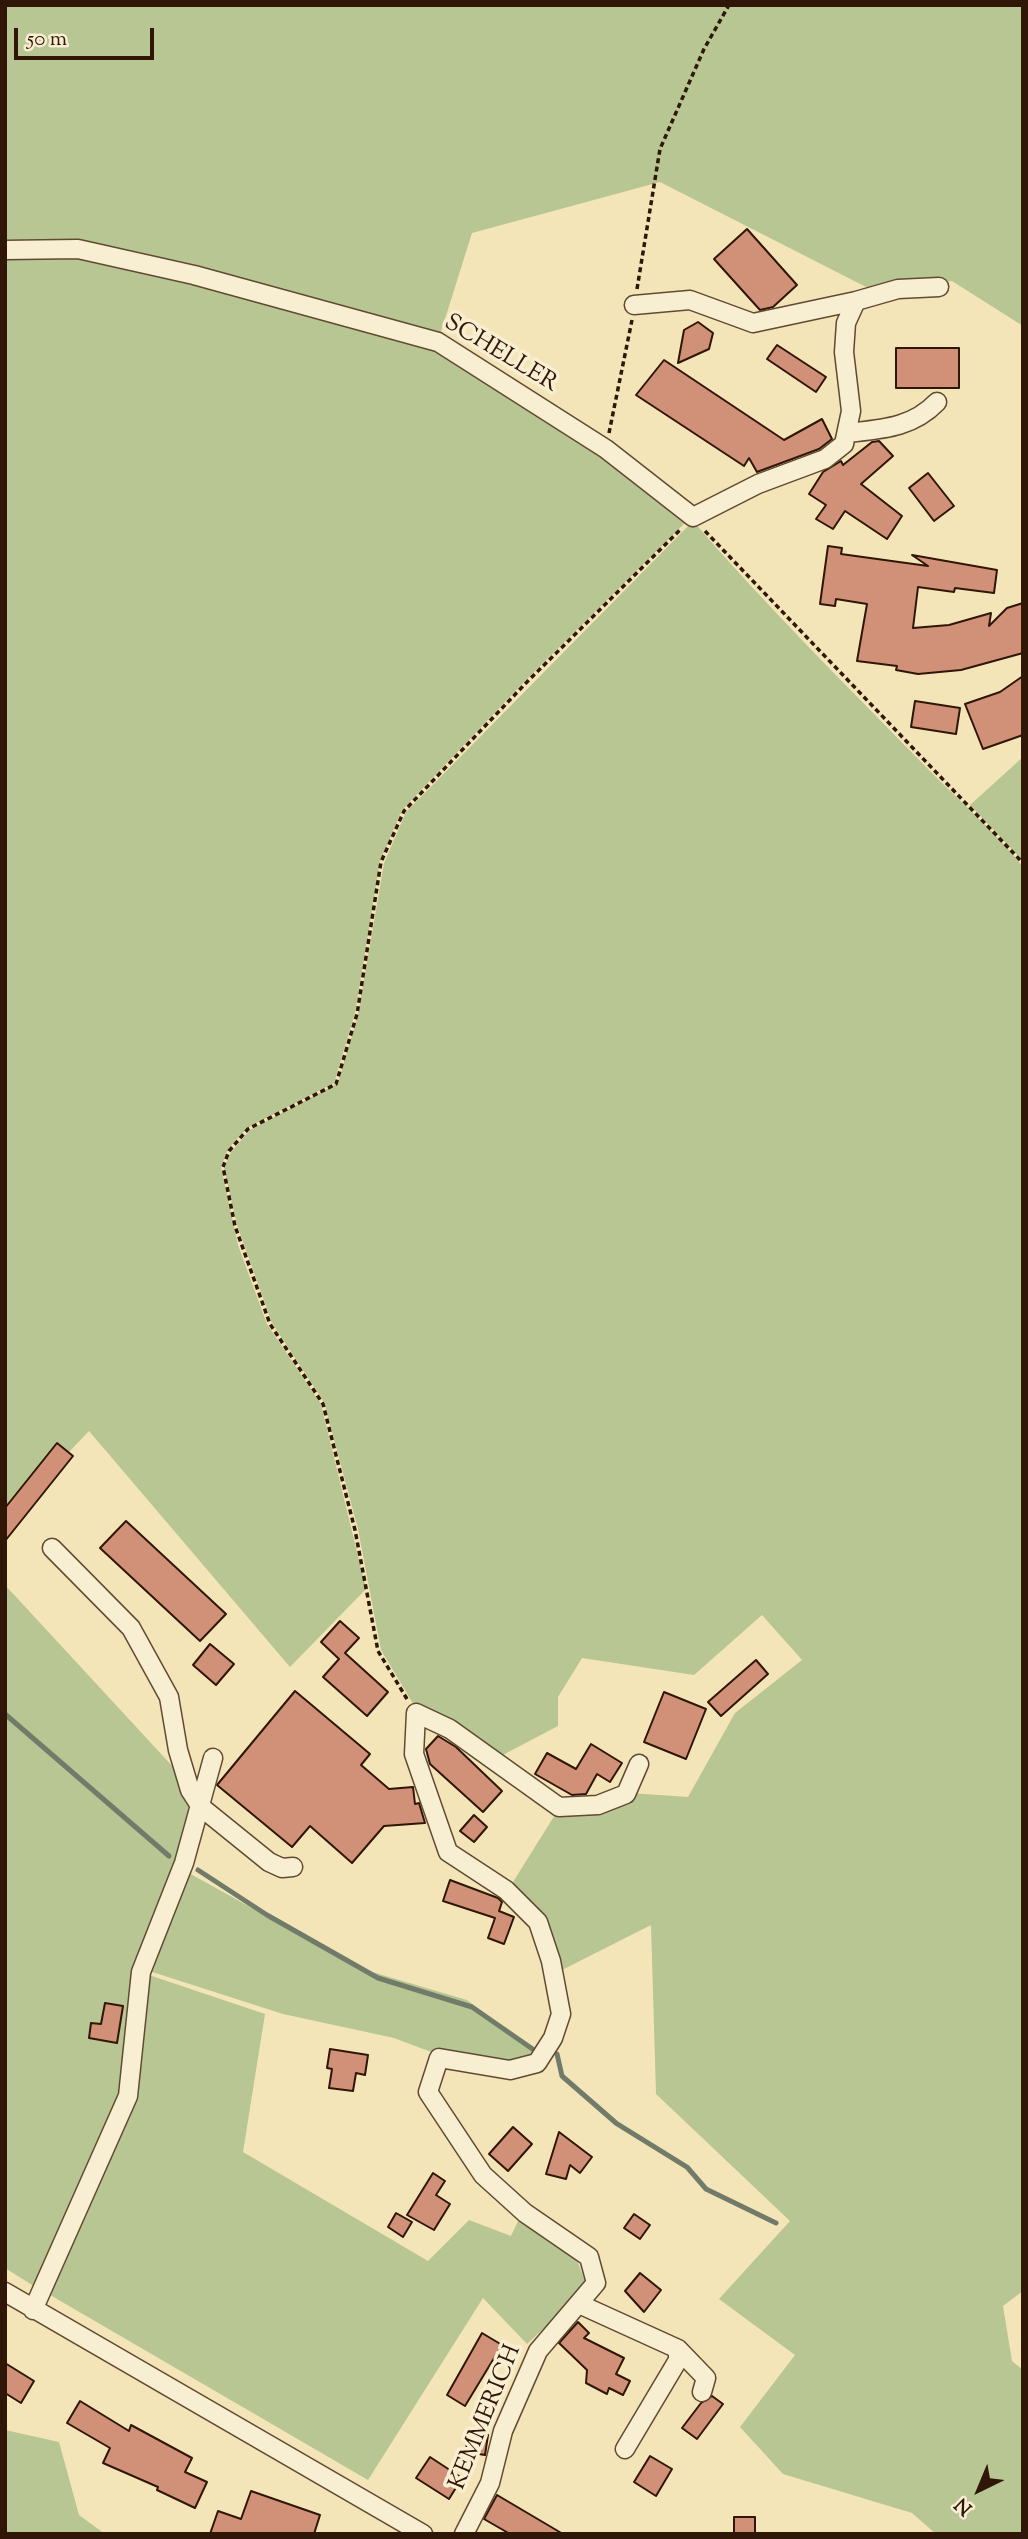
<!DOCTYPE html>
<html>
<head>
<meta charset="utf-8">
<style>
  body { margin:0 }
  #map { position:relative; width:1028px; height:2539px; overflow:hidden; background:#f4e5b8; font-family:"Sorts Mill Goudy",serif }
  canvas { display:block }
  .frame { position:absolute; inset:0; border:7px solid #301606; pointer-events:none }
  .north { position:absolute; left:944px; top:2455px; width:70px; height:70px; -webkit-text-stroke:5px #f8eed1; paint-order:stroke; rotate:223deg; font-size:19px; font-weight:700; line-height:28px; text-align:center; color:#301606 }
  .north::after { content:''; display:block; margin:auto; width:24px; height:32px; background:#301606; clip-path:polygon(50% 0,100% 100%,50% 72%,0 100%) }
  .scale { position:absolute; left:14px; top:28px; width:140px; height:32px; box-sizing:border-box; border:4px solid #301606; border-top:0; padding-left:9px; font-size:21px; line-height:24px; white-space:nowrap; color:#301606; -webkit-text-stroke:5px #f8eed1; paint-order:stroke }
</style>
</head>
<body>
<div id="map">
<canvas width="1028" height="2539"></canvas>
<div class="frame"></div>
<div class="north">N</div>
<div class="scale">50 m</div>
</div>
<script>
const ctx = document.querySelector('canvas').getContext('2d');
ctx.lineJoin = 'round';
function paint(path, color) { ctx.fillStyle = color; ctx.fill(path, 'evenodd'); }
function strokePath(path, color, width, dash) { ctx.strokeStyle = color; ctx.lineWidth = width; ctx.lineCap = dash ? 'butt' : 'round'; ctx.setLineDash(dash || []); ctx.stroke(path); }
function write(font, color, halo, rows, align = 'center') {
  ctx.font = font + ' "Sorts Mill Goudy",serif'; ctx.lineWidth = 7; ctx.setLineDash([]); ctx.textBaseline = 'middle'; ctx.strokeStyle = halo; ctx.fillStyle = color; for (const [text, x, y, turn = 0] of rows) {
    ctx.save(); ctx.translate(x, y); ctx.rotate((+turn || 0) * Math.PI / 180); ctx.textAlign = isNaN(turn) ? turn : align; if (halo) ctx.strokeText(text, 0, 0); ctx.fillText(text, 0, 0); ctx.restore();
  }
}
const green = new Path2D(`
  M5,5H1023V326L952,281L874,291L660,182L472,233L439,338L197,272L5,245Z
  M73,257L193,277L436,345L604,450L691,517L525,681L402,810L380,861L355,1013L334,1083L247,1128L228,1149L221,1167L238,1245L267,1324L321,1404L366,1589L290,1667L89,1431L5,1519V258Z
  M693,521C767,607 848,687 927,768C959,801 995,831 1023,867V2291L1003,2306L1012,2361L1023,2370V2534H936L912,2513L783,2474L740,2427L795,2355L719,2299L790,2221L656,2094L651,1925L556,1973L541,1922L513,1882L558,1810L630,1793L688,1797L735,1713L802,1660L762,1615L694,1675L582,1658L558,1697V1726L497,1758L417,1710L381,1650L358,1529L324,1402L272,1323L237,1225L224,1168L231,1152L250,1130L338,1083L358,1015L384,863L406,812Z
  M1023,757V861L970,805Z
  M5,1585L199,1795L180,1858L167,1881L134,1968L125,2095L40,2290L5,2268Z
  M187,1872L362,1969L467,2000L540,2055L510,2067L439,2055L394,2038L283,2014L146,1970Z
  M146,1974L265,2014L243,2152L428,2261L469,2220L511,2236L518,2221L575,2255L586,2284L575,2299L527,2344L483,2298L368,2480L45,2292L118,2130Z
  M5,2430L59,2442L79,2515L105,2534H5Z`);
const stream = new Path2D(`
  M5,1714L169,1856
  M198,1870L267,1915L378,1978L472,2007L534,2050
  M557,2054L562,2076L616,2123L687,2167L706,2189L776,2223`);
const building = new Path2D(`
  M747,229L797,285L773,307L760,310L714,259Z
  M698,322L713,333L709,349L678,363L684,330Z
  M777,345L826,377L816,392L767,359Z
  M896,348H959V388H896Z
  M664,360L784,440L822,419L832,439L819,449L757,472L749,458L744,466L636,395Z
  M879,441L893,456L861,484L902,516L887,539L845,511L833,529L816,519L826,505L809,494L823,472L841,461L843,465L872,442Z
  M928,473L954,506L934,521L909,488Z
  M828,546L842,548L841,554L928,566L912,555L997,570L994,593L955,588L954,592L918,587L913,628L949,625L991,613L989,626L1007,608L1023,603V653L961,670L918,674L896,670L897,666L857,661L867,604L836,599L835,606L820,604Z
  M1023,676V735L983,749L965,704L1000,692Z
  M915,701L960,708L956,734L911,727Z
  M57,1443L73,1456L5,1541V1508Z
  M126,1521L226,1614L200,1641L100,1548Z
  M340,1621L359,1638L345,1653L388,1692L367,1716L323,1677L339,1659L321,1642Z
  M210,1644L234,1664L216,1685L193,1665Z
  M756,1660L768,1674L721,1716L708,1702Z
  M295,1691L370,1754L361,1765L389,1789L413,1787L415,1804L419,1803L425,1823L384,1826L352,1863L310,1826L292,1847L217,1785Z
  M664,1692L706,1709L686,1759L644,1742Z
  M438,1736L456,1747L502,1791L483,1812L430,1764L426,1749Z
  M591,1744L622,1763L610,1782L597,1774L586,1794L572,1795L535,1774L547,1753L576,1769Z
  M474,1815L487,1827L474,1842L460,1831Z
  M450,1880L498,1898L502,1902L499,1911L514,1917L504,1944L488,1938L495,1918L443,1901Z
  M105,2003L123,2006L117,2043L89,2038L91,2023L101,2024Z
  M330,2049L368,2055L365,2075L356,2073L353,2091L329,2088L332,2069L327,2068Z
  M513,2127L532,2144L508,2171L489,2154Z
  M559,2132L592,2157L580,2173L570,2165L566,2179L546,2174Z
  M433,2173L445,2181L436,2195L450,2204L434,2230L407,2215Z
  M396,2213L412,2222L403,2237L388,2227Z
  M634,2214L650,2225L640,2239L624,2228Z
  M640,2273L661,2290L644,2312L625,2291Z
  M578,2322L589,2333L584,2338L624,2358L616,2374L630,2381L623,2395L609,2388L607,2394L586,2383L587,2370L559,2343Z
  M482,2333L502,2345L465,2406L447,2395Z
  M5,2363L34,2381L21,2403L5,2393Z
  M712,2396L723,2404L697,2439L682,2428L701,2403Z
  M80,2401L129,2431L131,2425L192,2458L185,2472L207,2482L195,2508L157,2490L158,2487L103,2463L110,2448L67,2423Z
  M468,2432L488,2435L485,2455L466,2452Z
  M650,2456L672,2469L656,2496L634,2482Z
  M430,2457L462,2478L449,2499L416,2478Z
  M251,2491L320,2515L314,2534H210L218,2511L241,2519Z
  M497,2495L563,2534H510L484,2519Z
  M734,2517H755V2534H734Z`);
const path = new Path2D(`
  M637,289L660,149L704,49L729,5
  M609,433L632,320
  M705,531L1023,863
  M407,1699L378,1651L355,1530L323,1404L270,1324L235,1226L223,1167L229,1151L248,1129L336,1084L357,1014L381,862L404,811L526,683L681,529`);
const minor = new Path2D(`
  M5,250L78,249L194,275L438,342L606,449L693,517L758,484L825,459L844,444L851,411L844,352L846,323L856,301L898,289L939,287
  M634,305L690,300L753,323L856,301
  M847,433C882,429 912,428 937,402
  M52,1548L131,1628L169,1697L178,1750L190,1790L201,1807L269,1862L282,1868L293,1867
  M5,2292L423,2534
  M579,2304L678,2349L706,2378L702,2392
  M33,2310L128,2096L141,1972L184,1863L213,1758
  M625,2449L678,2360V2349
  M464,2534L490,2483L503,2431L538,2351L596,2283L589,2257L525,2213L483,2175L428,2092L439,2058L510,2070L537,2063L553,2038L561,2014L551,1961L538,1922L506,1890L448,1852L414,1754L416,1713L450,1729L559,1807L598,1805L626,1794L639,1764`);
const streetNames = [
  ["SCHELLER",500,355,31],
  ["KEMMERICH",487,2418,-68]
];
paint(green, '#b7c692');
strokePath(stream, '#717b69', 5);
paint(building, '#d19078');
strokePath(building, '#301606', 2);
strokePath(minor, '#614a32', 21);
strokePath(path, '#301606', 3.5, [5, 3.5]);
strokePath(minor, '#f8eed1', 18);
write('24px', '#301606', '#f8eed1', streetNames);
</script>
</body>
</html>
